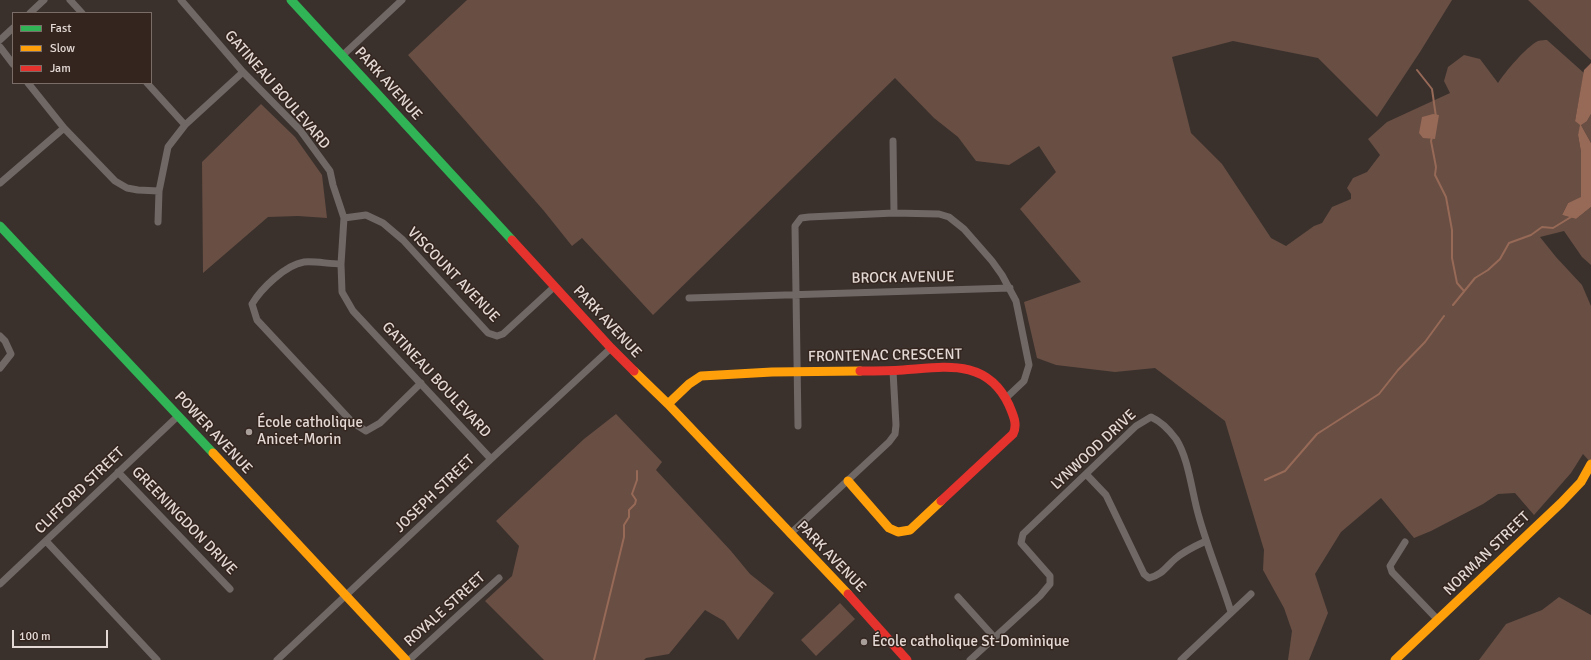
<!DOCTYPE html>
<html>
<head>
<meta charset="utf-8">
<style>
  body { margin:0 }
  #map { position:relative; width:1591px; height:660px; overflow:hidden; background:#3a312d; font-family:Signika,sans-serif }
  canvas { display:block }
  .legend { position:absolute; left:12px; top:12px; width:140px; height:72px; box-sizing:border-box; background:#34251f; border:1px solid #7a6d67; margin:0; padding:5px 7px; list-style:none; font-size:12px; color:#e3d8d4 }
  .legend li { display:flex; align-items:center; gap:8px; height:20px }
  .legend b { width:20px; border:1px solid #7a6d67 }
  .scale { position:absolute; left:12px; top:630px; width:96px; height:18px; box-sizing:border-box; border:2px solid #e3d8d4; border-top:0; padding-left:5px; font-size:12px; line-height:14px; white-space:nowrap; color:#e3d8d4; -webkit-text-stroke:3px #34251f; paint-order:stroke }
</style>
</head>
<body>
<div id="map">
<canvas width="1591" height="660"></canvas>
<ul class="legend">
<li><b style="height:5px;background:#30b455"></b>Fast</li>
<li><b style="height:5px;background:#ff9f0a"></b>Slow</li>
<li><b style="height:5px;background:#e5322d"></b>Jam</li>
</ul>
<div class="scale">100 m</div>
</div>
<script>
const ctx = document.querySelector('canvas').getContext('2d');
ctx.lineJoin = 'round';
function paint(path, color) { ctx.fillStyle = color; ctx.fill(path, 'evenodd'); }
function strokePath(path, color, width, dash) { ctx.strokeStyle = color; ctx.lineWidth = width; ctx.lineCap = dash ? 'butt' : 'round'; ctx.setLineDash(dash || []); ctx.stroke(path); }
function write(font, color, halo, rows, align = 'center') {
  ctx.font = font + ' Signika,sans-serif'; ctx.lineWidth = 3; ctx.setLineDash([]); ctx.textBaseline = 'middle'; ctx.strokeStyle = halo; ctx.fillStyle = color; for (const [text, x, y, turn = 0] of rows) {
    ctx.save(); ctx.translate(x, y); ctx.rotate((+turn || 0) * Math.PI / 180); ctx.textAlign = isNaN(turn) ? turn : align; if (halo) ctx.strokeText(text, 0, 0); ctx.fillText(text, 0, 0); ctx.restore();
  }
}
const green = new Path2D(`
  M467,0H1452L1420,52L1377,117L1318,58L1233,41L1172,57L1191,133L1222,164L1271,238L1286,246L1314,226L1322,223L1332,207L1351,199V194L1347,188L1353,178L1367,172L1380,155L1368,139L1387,122L1450,93L1444,81L1448,67L1464,55L1480,59L1498,83C1505,72 1526,47 1538,41C1541,40 1545,40 1547,40L1584,73L1575,121H1587L1591,114V143L1581,125L1578,135L1581,152V198L1568,203L1562,215L1576,219L1591,207V265L1582,257L1564,231L1540,237L1556,257L1582,285L1591,306V463L1583,454L1571,473L1534,515L1515,493L1498,494L1483,504L1431,531L1414,538L1381,498L1341,532L1315,574L1328,613L1309,660H1288L1292,631L1284,608L1263,570L1264,550L1225,421L1155,368L1115,372L1056,365L1037,358L1024,302L1081,282L1020,209L1056,172L1039,146L1009,165L976,161L958,137L934,118L895,78L653,315L582,238L572,246L544,211L408,55Z
  M1528,0H1591V60Z
  M261,104L295,137L322,175L327,218L298,216L268,217L203,273L202,162Z
  M616,414L662,462L656,470L731,551L750,574L774,593L738,640L724,621L705,610L669,654L646,658L644,660H544L485,601L512,576L519,546L496,521L584,439Z
  M1559,597L1591,615V660H1479L1506,624L1542,610Z
  M840,603L855,619L816,656L801,640Z`);
const water = new Path2D(`
  M1591,63V114L1587,121L1581,125L1591,143V207L1576,219L1562,215L1568,203L1581,197V152L1578,135L1580,125L1575,121L1584,70Z
  M1433,114L1439,115L1435,139L1423,138L1419,133L1422,117Z`);
const stream = new Path2D(`
  M1417,70L1432,89L1436,117
  M1432,137L1431,141L1436,167L1435,175L1446,197L1452,230V258L1457,283L1464,291
  M1453,305L1475,278L1488,270L1500,259L1509,243L1531,235L1542,227L1553,228L1571,217
  M1265,480L1285,471L1317,434L1379,394L1398,370L1425,342L1444,316
  M594,660L624,537V525L629,517V510L635,504L636,500L632,494L637,480V471`);
const street = new Path2D(`
  M70,0L82,13
  M181,0L243,72L300,130L330,171L333,185L344,218L341,264L342,292L353,311L491,459
  M30,13L44,0
  M0,40L13,28
  M0,47L13,64
  M343,55L402,0
  M28,83L64,128L115,181L127,188L138,190L159,191
  M147,83L185,125
  M893,141L894,213
  M0,183L64,128
  M344,218L366,215L383,223L403,240L488,333L497,336L503,334L554,287
  M158,222L159,191L168,147L185,125L243,72
  M341,264C329,264 315,261 304,262C285,265 261,289 252,304L257,320L352,422L366,431L380,423L421,383
  M689,298L1010,288
  M0,336L5,341L11,354L0,368
  M798,426L795,226L801,218L809,217L894,213L939,214L949,217L964,229L992,261L1002,275L1016,301L1029,365L1024,381L1006,398
  M118,472L230,589
  M1086,474L1106,495L1144,574L1149,578C1162,575 1166,567 1175,559C1184,551 1195,546 1206,541
  M790,534L889,442L895,434L896,425L893,371
  M46,541L157,660
  M1405,542L1390,566L1392,572L1438,620
  M0,584L178,416
  M958,597L994,637
  M277,660L491,459L611,348
  M409,660L499,578
  M970,660L1040,596L1050,584V576L1021,543L1023,534L1136,426L1151,417C1160,421 1170,431 1176,439C1189,459 1192,494 1199,517C1208,549 1221,580 1231,612
  M1181,660L1251,594`);
const fast = new Path2D(`
  M291,0L512,240
  M0,226L213,453`);
const slow = new Path2D(`
  M634,371L668,404L848,594
  M668,404L689,384L701,376L772,372L860,371
  M213,453L406,660
  M848,481L889,528L898,532L910,530L941,501
  M1395,660L1561,503L1581,482L1591,464`);
const jam = new Path2D(`
  M512,240L611,348L634,371
  M860,371C874,371 889,371 903,370C945,367 987,358 1009,405C1013,415 1018,424 1013,434L941,501
  M848,594L907,660`);
const markers = [
  [249,432,4,"#a89e9a"],
  [864,642,4,"#a89e9a"]
];
const streetNames = [
  ["PARK AVENUE",388,84,48],
  ["GATINEAU BOULEVARD",277,90,49],
  ["VISCOUNT AVENUE",453,275,46],
  ["BROCK AVENUE",903,278,-1],
  ["PARK AVENUE",607,322,47],
  ["FRONTENAC CRESCENT",885,356,-1],
  ["GATINEAU BOULEVARD",436,380,47],
  ["POWER AVENUE",213,433,47],
  ["LYNWOOD DRIVE",1094,450,-43],
  ["CLIFFORD STREET",80,491,-44],
  ["JOSEPH STREET",435,494,-44],
  ["GREENINGDON DRIVE",184,521,46],
  ["NORMAN STREET",1487,554,-44],
  ["PARK AVENUE",831,557,46],
  ["ROYALE STREET",445,610,-42]
];
const poiNames = [
  ["École catholique",257,423],
  ["Anicet-Morin",257,440],
  ["École catholique St-Dominique",872,642]
];
paint(green, '#684e43');
paint(water, '#976957');
strokePath(stream, '#976957', 2);
strokePath(street, '#706865', 7);
strokePath(fast, '#30b455', 9);
strokePath(slow, '#ff9f0a', 9);
strokePath(jam, '#e5322d', 9);
for (const [x, y, r, color] of markers) { const dot = new Path2D(); dot.arc(x, y, r, 0, 2 * Math.PI); ctx.fillStyle = color; ctx.fill(dot); strokePath(dot, '#34251f', 1.5); }
write('15px', '#e3d8d4', '#34251f', streetNames);
write('15px', '#e3d8d4', '#34251f', poiNames, 'left');
</script>
</body>
</html>
